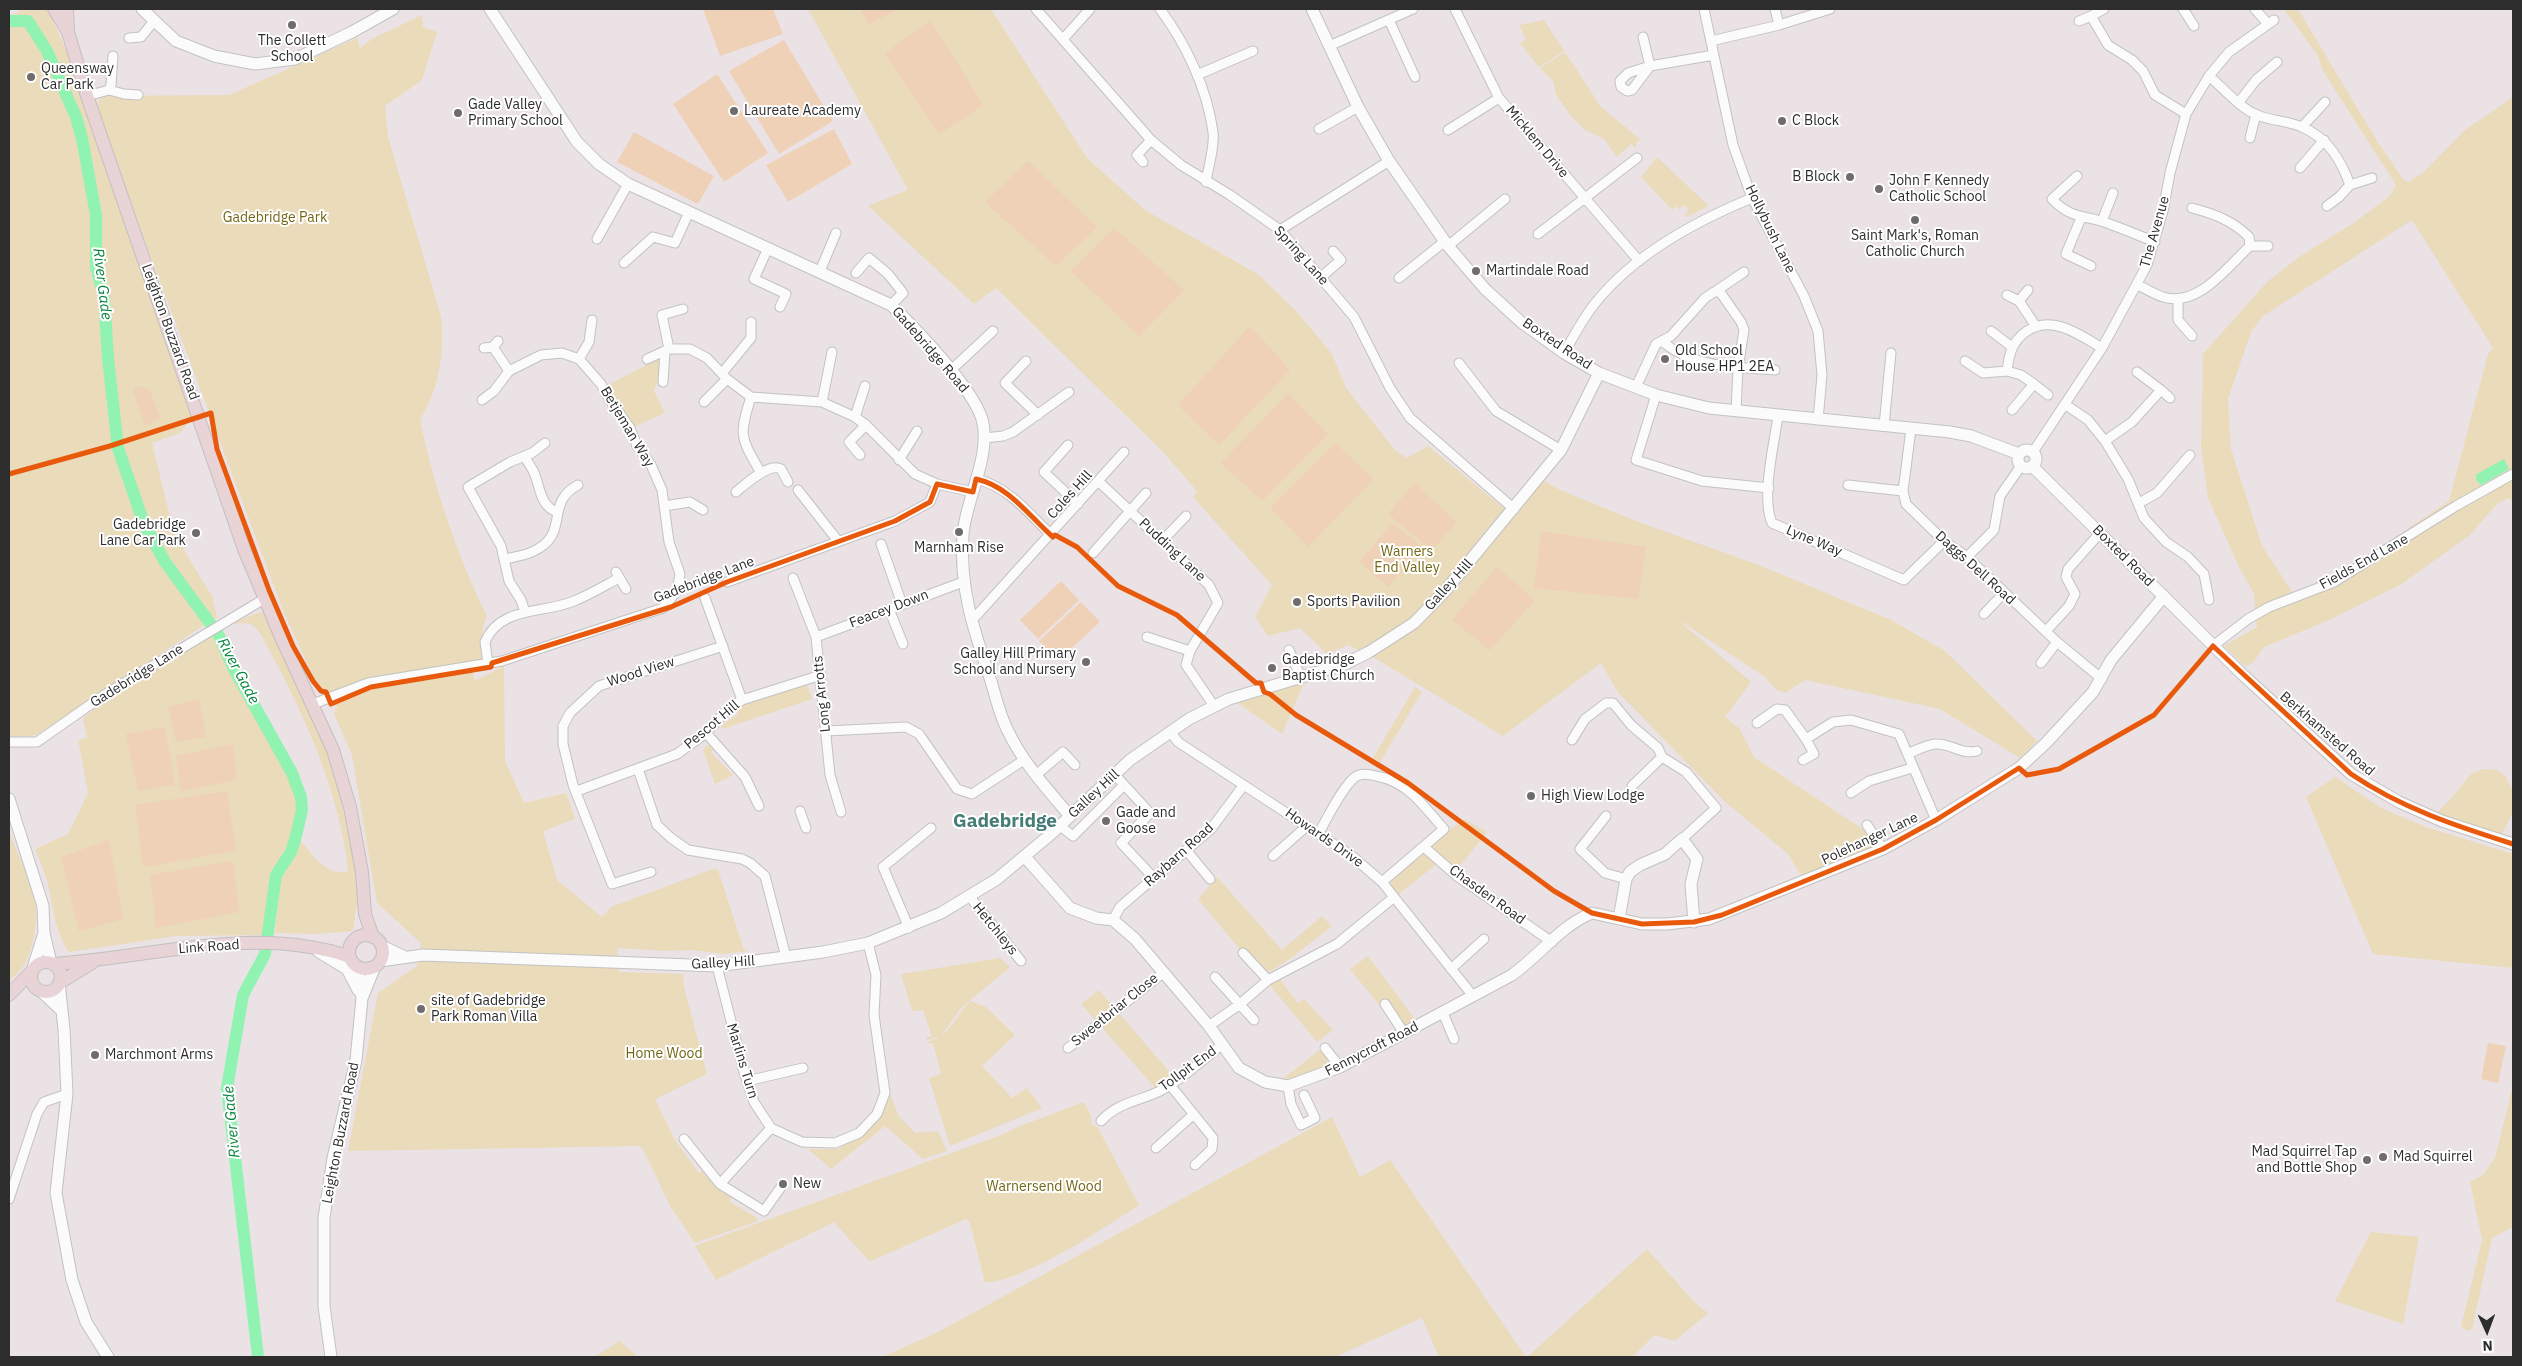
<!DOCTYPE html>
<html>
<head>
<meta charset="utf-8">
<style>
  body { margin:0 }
  #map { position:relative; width:2522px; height:1366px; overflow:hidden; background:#ebe2e5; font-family:"IBM Plex Sans",sans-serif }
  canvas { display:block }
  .frame { position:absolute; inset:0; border:10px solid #2d2d2d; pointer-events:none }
  .north { position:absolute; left:2462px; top:1306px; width:50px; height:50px; -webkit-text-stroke:4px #fff; paint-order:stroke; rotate:178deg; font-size:14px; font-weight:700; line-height:20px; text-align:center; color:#2d2d2d }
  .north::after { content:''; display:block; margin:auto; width:18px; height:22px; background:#2d2d2d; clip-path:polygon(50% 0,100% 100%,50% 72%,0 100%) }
</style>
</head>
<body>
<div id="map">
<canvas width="2522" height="1366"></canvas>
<div class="frame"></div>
<div class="north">N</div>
</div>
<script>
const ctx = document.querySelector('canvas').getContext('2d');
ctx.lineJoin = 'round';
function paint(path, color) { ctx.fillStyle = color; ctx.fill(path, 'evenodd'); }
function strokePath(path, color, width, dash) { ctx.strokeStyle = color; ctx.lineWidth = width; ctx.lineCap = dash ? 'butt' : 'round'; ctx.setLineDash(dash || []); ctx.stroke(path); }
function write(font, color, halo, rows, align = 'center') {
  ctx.font = font + ' "IBM Plex Sans",sans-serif'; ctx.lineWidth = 4; ctx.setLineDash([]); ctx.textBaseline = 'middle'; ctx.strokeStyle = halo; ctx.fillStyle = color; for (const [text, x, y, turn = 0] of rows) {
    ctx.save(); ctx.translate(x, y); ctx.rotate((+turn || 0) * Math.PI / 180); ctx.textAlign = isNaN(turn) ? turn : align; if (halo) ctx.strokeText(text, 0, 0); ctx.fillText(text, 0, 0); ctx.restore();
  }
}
const green = new Path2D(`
  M20,9H48L54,18V23L87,96L198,411L180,433L152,443L168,509L185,552L212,596L217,617L36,735L9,738V15L19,12Z
  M808,9H991L1087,158L1145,210L1259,275L1298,313L1332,354L1346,388L1395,450L1407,458L1428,446L1512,515L1541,479L1558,489L1636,521L1756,564L1891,620L1945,651L2037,741L2020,758L1940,709L1805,680L1785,693L1776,690L1765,677L1677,619L1751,682L1725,717L1740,729L1754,757L1867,832L1879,845L1802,877L1788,854L1723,800L1618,692L1601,663L1503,736L1373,657L1348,645L1327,654L1300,628L1268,636L1255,617L1272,585L1193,497L1197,491L1164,453L996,288L974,304L868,206L908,190Z
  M2284,9H2298L2377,141L2403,179L2408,182L2423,173L2465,130L2513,97V503L2509,498L2498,503L2469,536L2400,585L2329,620L2264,647L2253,663L2245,666L2224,646L2257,627L2254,594L2239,567L2208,498L2201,447L2203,354L2268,281L2302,255L2352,224L2390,196L2396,185L2332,85L2322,69L2318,56ZM2412,220L2493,348L2488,354L2449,501L2356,564L2293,593L2262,546L2231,449L2228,399L2251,332L2263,316Z
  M422,15L423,27L437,32L422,80L385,106L388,137L441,316C445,352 439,389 420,420C434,487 457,555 487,616C481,631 479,646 484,662L471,667L475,681L504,666L505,761L524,803L566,793L575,819L543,831L557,880L602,917L611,907L713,869L718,870L744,950L748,951L724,954L691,950L665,951L617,948L619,972L683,974L684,987L707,1074L655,1099L675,1140L699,1173L702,1171L715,1187L732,1198L730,1202L756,1217L758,1221L695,1243L670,1206L644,1151L639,1146L348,1151L378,993L417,966L421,943L377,903L352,755L334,714L337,706L316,683L283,610L96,111L100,96L229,95L357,38L360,48L372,39Z
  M1544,20L1564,51L1539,67L1520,43L1526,39L1519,25Z
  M1565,52L1601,107L1640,139L1636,143V148L1631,144L1617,157L1604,139L1585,130L1571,116L1556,95L1553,81L1540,68Z
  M1657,157L1709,206L1686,217L1684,215L1689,210L1684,205L1679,209L1676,206L1672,210L1641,177Z
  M662,357V369L654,391L665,413L634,427L606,386Z
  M260,612L263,613L311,708L335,773L352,852L358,895L353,931L316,934L275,933L281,879L300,840C312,854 325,875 346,872L348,868C339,794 308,723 273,657C267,648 262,631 252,625C246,622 236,624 230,624Z
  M216,633L224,655L289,770L298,794L297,824L289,847L273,869L270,879L266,934L271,935L176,936L69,952C57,936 53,909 49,889C47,876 40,862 35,849L68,834L88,793L78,740L87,738L83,718L120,689Z
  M806,681L812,699L723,729L721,726L738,714L736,708L752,699Z
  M1304,683L1282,734L1238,703Z
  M1415,687L1422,692L1380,762L1373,758Z
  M709,744L714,748L711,753L733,775L715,784L703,750Z
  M2483,769L2497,770L2506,777L2513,791V812L2500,838L2434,815L2449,801L2471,774Z
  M2335,777L2381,808L2426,827L2513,854V968L2373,954L2306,797Z
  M1464,819L1487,832L1456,871L1436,853L1431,844Z
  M9,830C22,870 45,896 33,940C27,963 27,965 9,981Z
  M1424,850L1437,864L1395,897L1390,881Z
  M1217,877L1282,950L1322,916L1332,926L1290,959L1262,976L1198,899Z
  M1368,956L1414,1018L1398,1032L1391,1020L1350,969Z
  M1000,958L1010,967L961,1008L941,1036L927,1040L926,1038L932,1036L923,1010L912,1011L901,974Z
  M1278,977L1298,1003L1304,999L1333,1030L1317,1042L1268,983Z
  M1099,990L1173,1076L1156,1089L1081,1004Z
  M971,1001L986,1007L1015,1035L982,1066L1012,1098L1027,1088L1042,1108L950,1146L929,1078L941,1074L933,1043L927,1044V1042C952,1036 953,1017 971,1001Z
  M1321,1049L1328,1059L1325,1068L1294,1079L1284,1078Z
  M2513,1085V1227L2492,1238L2472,1329L2468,1331L2461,1327L2482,1240L2470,1182L2483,1175L2495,1158Z
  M891,1095L898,1115L915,1133L938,1131L947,1151L923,1159L885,1126L831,1169L808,1149H838L863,1134L874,1124Z
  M1084,1102L1091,1116V1124L1098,1128L1139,1205C1109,1225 1017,1286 983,1282L984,1279L970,1223L966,1219L871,1261L868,1260L834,1222L716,1280L695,1246L1004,1134L1015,1128Z
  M1332,1117L1360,1177L1390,1160L1526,1357H1439L1422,1318L1335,1357H882L938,1332Z
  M2371,1232L2419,1237L2403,1324L2335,1301Z
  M1647,1249L1696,1304L1708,1313L1675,1341L1655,1335L1632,1357H1527Z
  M619,1340L638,1357H594L618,1342Z`);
const pitch = new Path2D(`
  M703,9H773L783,34L720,56Z
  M860,9H900L869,24Z
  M931,21L983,105L939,134L885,53Z
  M784,40L833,121L779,154L729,71Z
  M717,74L768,153L724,182L673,104Z
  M834,129L852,164L788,202L766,165Z
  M634,132L714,176L698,204L617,162Z
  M1028,161L1097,227L1056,266L985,202Z
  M1114,228L1184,290L1139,336L1071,271Z
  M1250,326L1290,370L1219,445L1178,405Z
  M137,386L149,389L161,419L145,425L133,392Z
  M1288,393L1328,434L1262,501L1221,463Z
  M1335,443L1374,479L1308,547L1270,508Z
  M1414,483L1457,522L1432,550L1388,514Z
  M1392,523L1423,547L1388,587L1360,562Z
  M1541,531L1646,547L1638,599L1534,588Z
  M1497,567L1535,600L1490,650L1452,620Z
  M1061,581L1079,600L1038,639L1020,620Z
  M1081,602L1100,622L1058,661L1039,641Z
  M199,699L206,737L176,742L168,707Z
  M165,727L175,785L138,791L126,734Z
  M233,744L237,780L181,791L176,756Z
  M227,791L236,851L143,867L135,805Z
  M109,840L123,919L79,931L61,857Z
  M233,861L239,912L156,928L150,875Z
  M2488,1043L2506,1046L2498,1083L2481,1079Z`);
const water = new Path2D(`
  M2504,459L2509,469L2481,485L2476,480L2477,474Z`);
const river = new Path2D(`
  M9,21H28L47,51L76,117L82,138L96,215V267L104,296L108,358L118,448L144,524L165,562L218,634L234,669L292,773L301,797L302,810L296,836L291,852L276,875L265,954L243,995L227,1088L258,1357`);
const street = new Path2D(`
  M1036,9L1151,140L1181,165L1230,195L1280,230L1354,317L1390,388L1410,418L1514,509
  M1160,9C1186,44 1207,88 1213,132C1215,147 1208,167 1206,182
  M1455,9L1499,98L1639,261
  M1704,9L1733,145L1752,198L1804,296L1818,331L1822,375L1818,420
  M1775,9L1779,25
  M2104,9L2091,16L2108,45L2132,60L2143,71L2155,95L2186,114
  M2183,9L2194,26
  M2255,9L2268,24
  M1389,20L1415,77
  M2079,21L2091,16
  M1643,37L1650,66L1714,55
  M129,38L141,37L154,21
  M1064,38L1090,9
  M1711,41L1779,25L1830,9
  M1329,46L1413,9
  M1650,66L1632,90L1627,91L1621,87L1620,81L1628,73Z
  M1197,75L1253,51
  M2209,76C2223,88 2240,108 2257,115C2272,121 2288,121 2302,127C2328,138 2341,160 2350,185L2339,197L2327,206
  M109,90L124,94L138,95
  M87,96L109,90L111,85L113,56
  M2239,102L2256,80L2277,62
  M2302,127L2325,102
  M1319,129L1358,107
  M1448,130L1499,98
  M2250,138L2256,114
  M1143,162L1137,155L1151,140
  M2300,168L2324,140
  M2077,176L2052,199C2070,218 2082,215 2104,222C2121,228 2138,235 2155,242
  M2350,185L2372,178
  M2192,208C2215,214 2233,221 2249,237L2250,246H2268
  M2081,218L2066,254L2091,266
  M2102,221L2113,193
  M1280,230L1389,161
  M1538,234L1637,158
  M597,239L628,184
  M1448,246L1505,199
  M768,248L754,279L786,294L780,307
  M624,263L653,237L675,243L689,212
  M820,271L836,233
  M856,273L869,258L888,274L903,293L891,305
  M1321,277L1341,260L1333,251
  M1399,278L1445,241
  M2138,285C2146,289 2154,294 2163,297C2198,308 2227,267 2250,246
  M2028,290L2019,301L2035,325
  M1716,291L1744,272
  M2007,295L2019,301
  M2178,299V320L2192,336
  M1991,331L2012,347
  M1662,341C1692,368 1736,367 1775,370
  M493,347L509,371
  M484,348L493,347L498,341
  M669,349L662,315L683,309
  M1564,353C1574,336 1584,316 1597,301C1636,253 1696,221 1752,198
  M579,359L589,342L592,320
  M647,359L669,349H690L707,358L727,379L751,397L822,402L855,417L866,425L915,474L937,484L973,492
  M1026,361L1005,383L1038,415
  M1965,361L1983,373L2007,371
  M1459,363L1496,411L1561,450
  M950,371L993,331
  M723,372L751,338V322
  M663,382L665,351
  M2034,384L2048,395
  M1636,387L1656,344L1671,336L1705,298L1714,292H1720L1741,322L1744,330L1738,368L1736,411
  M2161,390L2170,398
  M1656,395L1636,460L1702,481L1769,488
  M751,397C738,437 741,438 761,473
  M704,402L727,379
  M822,402L832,352
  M2066,405L2088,420L2105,441L2128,479L2144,518L2166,542L2188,557L2204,574L2209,600
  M2012,410L2034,384L2021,375L2007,371C2009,354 2012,341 2027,331C2052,314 2080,335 2102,348
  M1778,416C1774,445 1761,497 1772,523L1904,580L1944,541
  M855,417L865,386
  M1884,426L1891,353
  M1911,429L1903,491L1906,504L1944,541L1967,557L2057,642L2102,679
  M984,438L1003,436L1013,432L1069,392
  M2105,441L2132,422L2161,390L2137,372
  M1068,445L1044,472L1078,504
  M2033,452L2102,348L2147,265L2163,211L2170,173L2186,114L2209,76L2229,52L2274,20
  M860,455L849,442L866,425
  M525,457C528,463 533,469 535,475C540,488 541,508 558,512
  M899,460L917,431
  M976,479C1007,486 1028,512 1050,534
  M1098,481L1209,585L1218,603L1190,651L1186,665L1214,706
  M1848,485L1903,491
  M798,490L838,541
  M736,492C746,484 769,462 781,469L788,482
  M2139,503L2157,493L2190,455
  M664,506L690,502L703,510
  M1163,540L1186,516
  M881,544L902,604
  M1093,553L1146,493
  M1967,557L1994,530L2000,496L2021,466
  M505,559C513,557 523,556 532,552C572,534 543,504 578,485
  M616,572L626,589
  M793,578L816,637L830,775L841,812
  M727,582L895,521L930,502L937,484
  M705,598L742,700
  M889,609L903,644
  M525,612L521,600L509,581L501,546L468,487L510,462L532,453L545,443
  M1984,614L2003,594
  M971,619L976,616L1124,452
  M2046,631L2069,606L2075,594L2066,577L2068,569L2100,533
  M816,637L963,582
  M1147,637L1190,651
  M2213,646L2248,619L2269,607L2334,582L2456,506L2513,474
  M1289,650L1301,678
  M2041,663L2057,642
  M488,664L485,642C500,606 543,614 574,601C589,595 604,586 619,578
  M313,704L368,683L502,661L663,608L677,591L680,574L669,542L662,490L651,465L637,446L630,428L609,399L601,384L579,359L562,353L541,355L509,371L494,391L482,400
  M1757,723L1777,709L1785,710L1806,739L1814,754L1803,760
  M826,731L906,727L919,734L957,789L972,794L1024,760
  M1170,731L1178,742L1352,856L1382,882L1473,996
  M706,733L745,777L759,806
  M1806,739L1833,722L1851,720L1899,734L1936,820
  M1572,740L1585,719L1606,703H1613L1631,725L1658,748L1662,757L1686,772L1716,808L1682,839
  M9,742H37L104,695L264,599
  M1909,753C1917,750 1927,745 1935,744C1951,743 1961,755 1977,751
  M638,769L657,825L671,838L688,850L742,859L750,863L765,876L786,957
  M1036,775L1063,752L1075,765
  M1116,776L1150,813L1121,843L1154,878
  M1632,786L1662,757
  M577,791L677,754L706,733L726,711L742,700L821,675
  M1851,793L1869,781L1912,768
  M800,811L806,828
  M1606,816L1580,849L1605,873L1626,879
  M1867,825L1883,849
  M1060,826L1073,836L1124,785
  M1319,833C1327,818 1342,788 1354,778C1360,772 1369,774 1376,776C1409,782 1423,806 1444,829L1382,882
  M1424,847L1457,876L1552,942
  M1187,851L1210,879
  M1273,856L1307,826
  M651,872L612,884L573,785L563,744V726L570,713L599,686L723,646
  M970,897L1021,961
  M1113,920L1120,907L1211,829L1243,786
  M909,928L883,867L931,828
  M1243,953L1268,980
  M717,966L744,1072L754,1102L771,1128L802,1142L835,1143L859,1133L877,1114L885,1093L874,1015L876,975L868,943
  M1451,969L1484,939
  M1215,977L1254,1020
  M1385,1004L1404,1033
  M1443,1013L1454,1039
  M1209,1026L1240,1004L1268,980L1337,944L1393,898
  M1068,1048L1163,973
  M1325,1048L1340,1067
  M747,1081L803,1068
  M1170,1085L1213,1138L1212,1149L1195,1165
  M1288,1086L1291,1104L1301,1125L1315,1118L1304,1095
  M1101,1121C1117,1103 1139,1101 1160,1091C1182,1080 1203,1059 1223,1044
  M684,1139L720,1184L764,1211L781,1187
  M1156,1148L1194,1114
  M720,1184L771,1128
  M9,1199L37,1114L44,1102L67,1094`);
const secondary = new Path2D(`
  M142,9L176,41L214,56L255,64L295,59L352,32L393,9
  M490,9L577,142L599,164L628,184L891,305C916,329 972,387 982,419C992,454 966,499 963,534C959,588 974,631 991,681C996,698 1000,716 1008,731C1023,763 1048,790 1070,816
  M1312,9L1358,107L1389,161L1448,246L1485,289L1521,322L1564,353L1599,373L1656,395L1709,408L1950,432L1971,436L2019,454
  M2018 459a9 9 0 1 1 18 0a9 9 0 1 1-18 0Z
  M2032,466L2242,674L2351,774L2399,802L2442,821L2513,844
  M9,799L43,906L44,933L51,963
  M1025,857L1070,908L1096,918L1113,920L1135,939L1209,1026L1239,1068L1265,1082L1288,1086L1340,1067L1512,975C1540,955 1560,926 1592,913L1642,924H1667L1709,919L1883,849L1936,820L2019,768L2046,743L2093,692L2111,660L2164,596
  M1619,919L1626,879L1630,872L1640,865L1665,854L1682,839L1697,859L1691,884L1694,922
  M382,946L403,956
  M319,952L347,969L358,990
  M380,961L423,955L717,966L823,952L868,943L941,913L997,879L1051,834L1130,760L1189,719L1229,699L1345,664L1369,652L1414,623L1445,591L1561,450L1599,373
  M33,968L44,933
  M59,983L64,1029L67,1094L56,1193L72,1280L86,1322L108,1357
  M41,991L61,1010
  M363,996L375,966
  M331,1357L324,1306V1218L333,1158L356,1060L362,998L358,967`);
const primary = new Path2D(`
  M54,9L67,30
  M67,9L68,32L87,96L244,549L280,635L333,750L350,807L362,872L365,914L373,937
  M349 952a17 17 0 1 1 34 0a17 17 0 1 1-34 0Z
  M31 977a15 15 0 1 1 30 0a15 15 0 1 1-30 0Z
  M53,964C150,958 255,924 350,957
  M59,983L92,963
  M9,995L33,970`);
const cycleway = new Path2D(`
  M9,474L110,446L211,413L217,449L269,590L293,646L313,681L321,691L326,692L331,704L371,687L491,667L492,663L671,607L727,582L895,521L930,502L937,484L973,492L976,479C1009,486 1029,516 1053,537L1055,535L1077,547L1118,586L1177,615L1256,683H1261L1264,692L1270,694L1296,715L1408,783L1554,891L1592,913L1642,924L1694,922L1722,915L1883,849L1936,820L2019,768L2027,775L2059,769L2154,715L2213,646L2351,774C2401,808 2456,826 2513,844`);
const markers = [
  [292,25,5,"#706c6d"],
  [31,77,5,"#706c6d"],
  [734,111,5,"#706c6d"],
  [458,113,5,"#706c6d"],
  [1782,121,5,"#706c6d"],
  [1850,177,5,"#706c6d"],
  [1879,189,5,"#706c6d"],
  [1915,220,5,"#706c6d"],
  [1476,271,5,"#706c6d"],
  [1665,359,5,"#706c6d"],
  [959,532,5,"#706c6d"],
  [196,533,5,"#706c6d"],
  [1297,602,5,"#706c6d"],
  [1086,662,5,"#706c6d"],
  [1272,668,5,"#706c6d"],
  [1531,796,5,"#706c6d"],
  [1106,821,5,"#706c6d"],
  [421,1009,5,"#706c6d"],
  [95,1055,5,"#706c6d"],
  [2383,1157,5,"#706c6d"],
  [2367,1160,5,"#706c6d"],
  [783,1184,5,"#706c6d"]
];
const poiNames = [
  ["The Collett",292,41,"center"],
  ["School",292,57,"center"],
  ["Queensway",41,69],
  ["Car Park",41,85],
  ["Gade Valley",468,105],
  ["Primary School",468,121],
  ["Laureate Academy",744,111],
  ["C Block",1792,121],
  ["B Block",1840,177,"right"],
  ["John F Kennedy",1889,181],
  ["Catholic School",1889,197],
  ["Saint Mark's, Roman",1915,236,"center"],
  ["Catholic Church",1915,252,"center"],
  ["Martindale Road",1486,271],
  ["Old School",1675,351],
  ["House HP1 2EA",1675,367],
  ["Gadebridge",186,525,"right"],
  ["Lane Car Park",186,541,"right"],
  ["Marnham Rise",959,548,"center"],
  ["Sports Pavilion",1307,602],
  ["Galley Hill Primary",1076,654,"right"],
  ["School and Nursery",1076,670,"right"],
  ["Gadebridge",1282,660],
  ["Baptist Church",1282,676],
  ["High View Lodge",1541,796],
  ["Gade and",1116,813],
  ["Goose",1116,829],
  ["site of Gadebridge",431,1001],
  ["Park Roman Villa",431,1017],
  ["Marchmont Arms",105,1055],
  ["Mad Squirrel Tap",2357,1152,"right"],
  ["and Bottle Shop",2357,1168,"right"],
  ["Mad Squirrel",2393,1157],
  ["New",793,1184]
];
const streetNames = [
  ["Micklem Drive",1537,142,50],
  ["Hollybush Lane",1770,229,64],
  ["The Avenue",2155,232,-74],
  ["Spring Lane",1301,256,48],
  ["Leighton Buzzard Road",170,332,70],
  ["Boxted Road",1557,344,34],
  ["Gadebridge Road",930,350,49],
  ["Betjeman Way",627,427,59],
  ["Coles Hill",1070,495,-48],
  ["Lyne Way",1814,541,23],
  ["Pudding Lane",1172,550,43],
  ["Boxted Road",2123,556,45],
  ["Fields End Lane",2364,562,-29],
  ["Daggs Dell Road",1975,568,42],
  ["Gadebridge Lane",704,580,-21],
  ["Galley Hill",1449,585,-48],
  ["Feacey Down",889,609,-21],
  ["Wood View",641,672,-18],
  ["Gadebridge Lane",137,676,-32],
  ["Long Arrotts",822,694,-96],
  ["Pescot Hill",712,725,-40],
  ["Berkhamsted Road",2327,734,41],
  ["Galley Hill",1094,794,-43],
  ["Howards Drive",1324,838,35],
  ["Polehanger Lane",1870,839,-25],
  ["Raybarn Road",1179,855,-42],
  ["Chasden Road",1487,895,36],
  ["Hetchleys",995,929,51],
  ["Link Road",209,947,-4],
  ["Galley Hill",723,963,-3],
  ["Sweetbriar Close",1115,1010,-39],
  ["Fennycroft Road",1372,1049,-27],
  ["Marlins Turn",742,1061,73],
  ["Tollpit End",1188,1069,-36],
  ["Leighton Buzzard Road",341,1133,-79]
];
const parkNames = [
  ["Gadebridge Park",275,218],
  ["Warners",1407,552],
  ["End Valley",1407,568],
  ["Home Wood",664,1054],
  ["Warnersend Wood",1044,1187]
];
const waterNames = [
  ["River Gade",102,284,83],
  ["River Gade",238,671,62],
  ["River Gade",232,1122,-95]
];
const districtNames = [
  ["Gadebridge",1005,822]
];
paint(green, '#eadbba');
paint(pitch, '#efd1b7');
paint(water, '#90f3b2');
strokePath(river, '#90f3b2', 12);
strokePath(street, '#c2c2c2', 11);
strokePath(secondary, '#c2c2c2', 13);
strokePath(primary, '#c2bfc0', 14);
strokePath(street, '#fcfbfb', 9);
strokePath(secondary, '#fcfbfb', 11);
strokePath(primary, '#e8d4d7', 12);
strokePath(cycleway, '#e8590c', 5);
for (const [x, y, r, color] of markers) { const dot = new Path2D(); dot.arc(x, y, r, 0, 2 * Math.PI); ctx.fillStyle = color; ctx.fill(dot); strokePath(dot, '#fff', 2); }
write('14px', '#2d2d2d', '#fff', poiNames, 'left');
write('14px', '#2d2d2d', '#fff', streetNames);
write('14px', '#726714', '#fff', parkNames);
write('italic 15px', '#05853c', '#fff', waterNames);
write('bold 19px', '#457c78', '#fff', districtNames);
</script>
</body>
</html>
